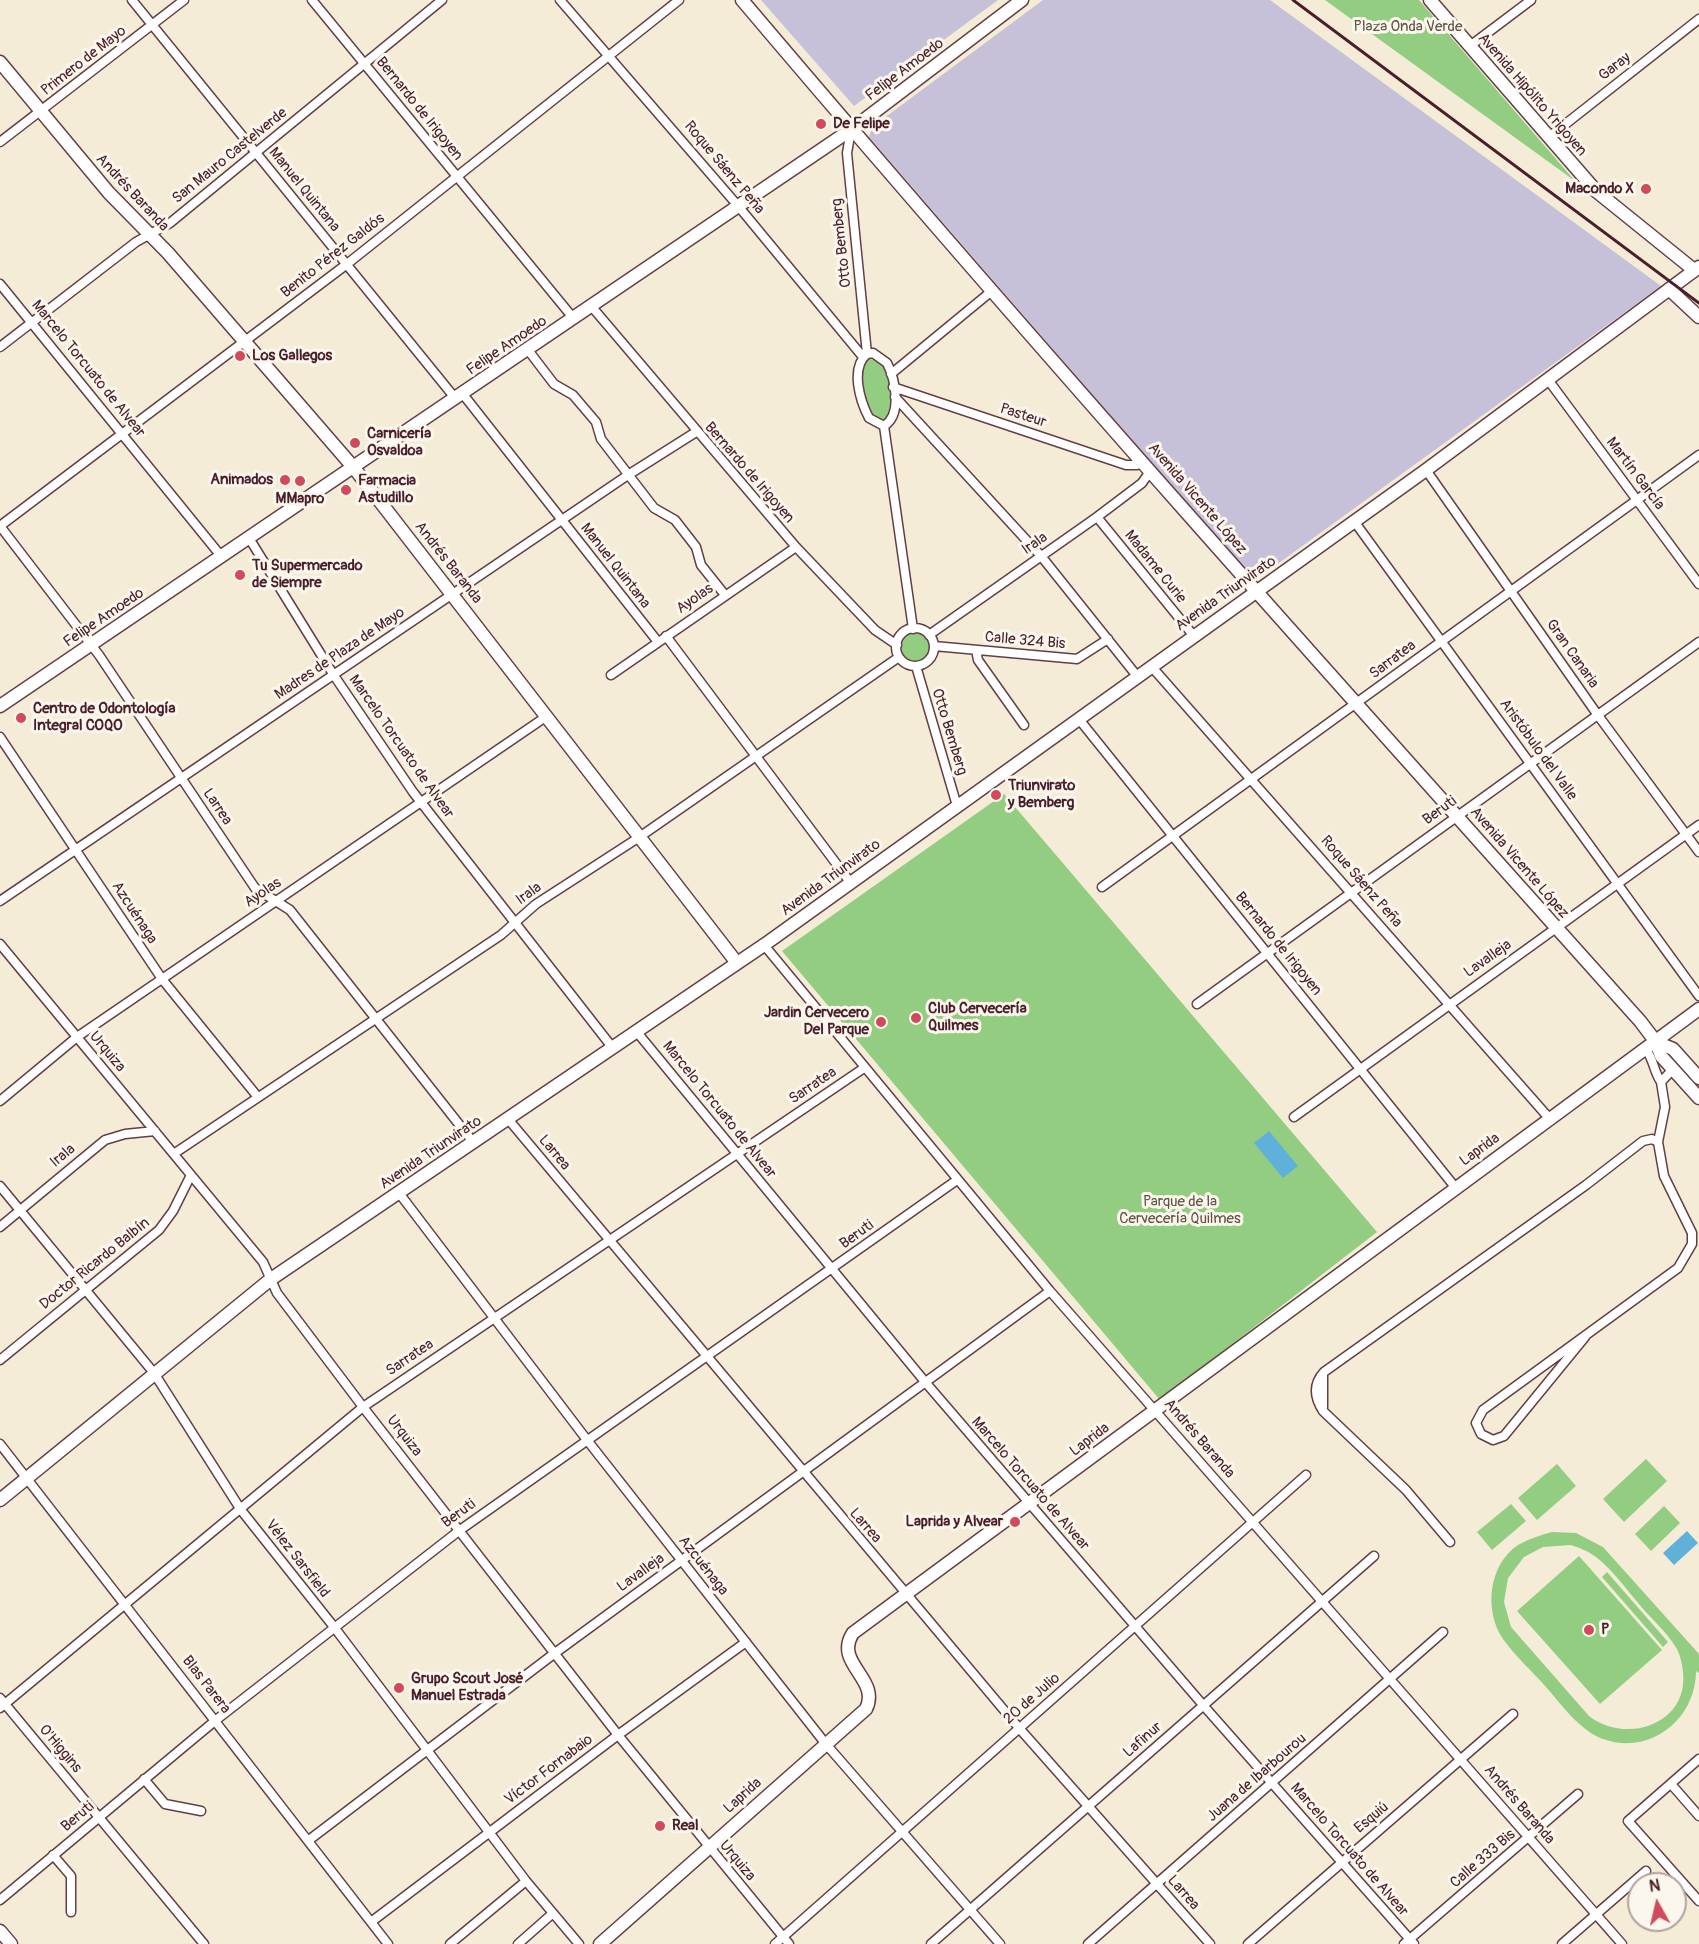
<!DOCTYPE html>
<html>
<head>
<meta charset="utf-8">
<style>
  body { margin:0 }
  #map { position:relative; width:1699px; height:1944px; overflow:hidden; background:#f4ecd7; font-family:Pangolin,sans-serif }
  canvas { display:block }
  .north { position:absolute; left:1627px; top:1872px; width:60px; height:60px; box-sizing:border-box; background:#fbf7ec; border:2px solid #b4a19f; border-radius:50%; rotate:352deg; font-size:16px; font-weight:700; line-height:24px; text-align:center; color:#4a1f2b }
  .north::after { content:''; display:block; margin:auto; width:21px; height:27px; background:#d1495b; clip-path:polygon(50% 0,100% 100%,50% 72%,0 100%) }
</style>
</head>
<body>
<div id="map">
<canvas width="1699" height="1944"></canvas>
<div class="north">N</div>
</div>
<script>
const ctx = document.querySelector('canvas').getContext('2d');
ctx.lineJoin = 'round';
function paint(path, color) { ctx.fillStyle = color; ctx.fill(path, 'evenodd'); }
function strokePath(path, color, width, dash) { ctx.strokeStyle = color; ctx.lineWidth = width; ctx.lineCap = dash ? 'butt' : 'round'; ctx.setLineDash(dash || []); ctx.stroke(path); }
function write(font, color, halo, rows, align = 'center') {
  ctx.font = font + ' Pangolin,sans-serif'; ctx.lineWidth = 6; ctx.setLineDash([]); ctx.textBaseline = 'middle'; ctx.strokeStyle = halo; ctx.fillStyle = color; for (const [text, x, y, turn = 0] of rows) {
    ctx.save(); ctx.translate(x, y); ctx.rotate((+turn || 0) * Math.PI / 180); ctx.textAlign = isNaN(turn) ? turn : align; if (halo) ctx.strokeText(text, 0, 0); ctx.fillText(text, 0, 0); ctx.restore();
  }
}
const industrial = new Path2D(`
  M761,0H998L854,106Z
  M1043,0H1270L1661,286L1254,581L869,137L872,127Z`);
const green = new Path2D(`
  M1325,0H1419L1575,181Z
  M868,358L881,363L888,375L892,411L883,423C879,421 874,418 871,415C861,401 858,371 868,358Z
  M900 647a15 15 0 1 1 30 0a15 15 0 1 1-30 0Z
  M1004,794L1377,1232L1160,1400L782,951Z
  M1646,1459L1667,1481L1624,1522L1603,1499Z
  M1557,1464L1576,1486L1537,1520L1518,1498Z
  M1511,1504L1526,1521L1492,1550L1477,1532Z
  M1664,1506L1680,1523L1651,1551L1635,1534Z
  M1552,1532L1576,1533L1603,1547L1699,1654V1673L1696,1671C1696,1719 1650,1756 1603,1739C1579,1730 1562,1705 1546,1687C1532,1671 1515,1656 1503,1639C1484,1611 1488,1565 1518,1545C1529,1539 1540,1535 1552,1532ZM1571,1545C1580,1548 1588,1551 1596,1557C1614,1571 1629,1593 1645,1611C1655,1622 1667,1633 1675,1646C1680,1653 1682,1663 1683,1672C1689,1724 1626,1745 1589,1716L1511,1627L1504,1602L1508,1578L1524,1557L1543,1547Z
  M1579,1556L1662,1650L1600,1704L1517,1611Z
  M1607,1572L1668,1642L1663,1647L1602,1577Z`);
const water = new Path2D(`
  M1269,1131L1298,1166L1283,1178L1254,1143Z
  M1687,1531L1698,1543L1674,1565L1663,1553Z`);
const street = new Path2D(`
  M132,0L455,398
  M312,0L574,319
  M560,0L739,207L863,357
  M1470,46L1531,0
  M851,130L847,153L867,354
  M1549,137L1699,19
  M0,142L184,0
  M0,284L221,556
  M592,307L796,547L875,630L897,645
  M0,347L136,242L170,223L442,0
  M528,350L554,384L573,395L596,422L601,439L654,508L675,520L696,547L701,565L725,595
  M873,353L887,363C895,379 903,414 884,426L869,418C860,401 850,368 867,354Z
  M891,374L993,290
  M1549,381L1699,584
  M893,387L1126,465H1137L1143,461
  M462,393L658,642
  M895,397L1041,556L1137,676
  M884,426L913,629
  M1426,470L1597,714L1699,852
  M1097,517L1193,635
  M1354,521L1699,996
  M0,526L347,264L679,0
  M0,526L99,655L255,888L290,910L473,1142
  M249,538L333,674L413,792L612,1047
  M896 647a19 19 0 1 1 38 0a19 19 0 1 1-38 0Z
  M929,635L1097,517L1142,483L1151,470
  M666,636L850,882
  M934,646L1077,659L1108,639
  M976,650L978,660L1024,725
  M916,666L957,806
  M1151,666L1549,1118
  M611,675L796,547
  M1078,718L1455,1187
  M0,737L162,979L257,1096
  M1102,887L1699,455
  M0,901L628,475L696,432
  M0,944L263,1262L277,1293L363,1407L618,1735L789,1944
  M764,945L1050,1291L1622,1944
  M1197,1004L1699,642
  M636,1031L926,1383L1203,1705L1414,1944
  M1646,1049C1654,1061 1654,1072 1661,1082
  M0,1101L77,1037L547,716
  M1294,1117L1699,825
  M508,1119L1019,1728L1210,1944
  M175,1153L501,935L536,904L638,838L899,657
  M0,1186L154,1373L241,1510L334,1627L526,1881L579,1944
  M399,1193L587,1440L825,1743L1000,1944
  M0,1227L105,1140L125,1134L155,1131
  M1585,1337L1504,1436L1493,1440L1481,1434L1476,1423L1483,1410L1678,1268L1692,1244V1233L1664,1176L1658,1142L1665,1107L1661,1082L1673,1069
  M0,1360L159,1230L173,1211L191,1175
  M1323,1407V1375
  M0,1444L388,1944
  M1450,1542L1406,1490L1323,1411C1314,1397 1313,1384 1324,1372L1586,1185L1643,1141L1652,1139L1658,1142
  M0,1698L204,1944
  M0,1708L363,1407L864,1068
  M1699,1759L1628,1821L1699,1901
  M144,1779L165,1804L201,1811
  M1671,1784L1699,1816
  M309,1840L555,1653L1050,1291
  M53,1855L71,1876V1912
  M0,1900L216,1720L460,1530L957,1180
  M371,1922L618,1735L746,1642
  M450,1944L526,1881
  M518,1944L552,1914
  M775,1944L1306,1475
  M931,1944L1374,1556
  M1088,1944L1443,1632
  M1248,1944L1513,1714
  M1404,1944L1578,1794
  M1562,1944L1646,1871`);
const secondary = new Path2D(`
  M742,0C1035,346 1338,684 1640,1021L1656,1042L1661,1056L1699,1098
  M1430,0L1596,191L1694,270
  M0,62L109,193L168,253L354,468L737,963
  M1669,289L1699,317
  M0,706L852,129L1022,0
  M1656,1042L1673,1049L1699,1078
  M0,1500L271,1279L764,945L1426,470L1699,267
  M0,1931L11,1944
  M600,1944L866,1709C881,1679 833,1663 853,1633L1699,1009`);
const rail = new Path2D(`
  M1293,0L1699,303`);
const markers = [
  [821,124,6,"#d1495b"],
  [1646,189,6,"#d1495b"],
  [240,356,6,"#d1495b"],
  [355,443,6,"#d1495b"],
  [285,480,6,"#d1495b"],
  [300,481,6,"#d1495b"],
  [346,490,6,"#d1495b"],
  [240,575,6,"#d1495b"],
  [21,718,6,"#d1495b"],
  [996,795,6,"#d1495b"],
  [916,1018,6,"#d1495b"],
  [881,1022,6,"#d1495b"],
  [1015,1522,6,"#d1495b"],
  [1589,1630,6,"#d1495b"],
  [399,1688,6,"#d1495b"],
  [660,1826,6,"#d1495b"]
];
const parkNames = [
  ["Plaza Onda Verde",1408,27],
  ["Parque de la",1180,1202],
  ["Cervecería Quilmes",1180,1219]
];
const streetNames = [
  ["Primero de Mayo",84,61,-38],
  ["Garay",1615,67,-38],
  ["Felipe Amoedo",905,70,-37],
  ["Avenida Hipólito Yrigoyen",1532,95,49],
  ["Bernardo de Irigoyen",419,109,51],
  ["San Mauro Castelverde",230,156,-39],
  ["Roque Sáenz Peña",724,168,50],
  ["Manuel Quintana",304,190,51],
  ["Andrés Baranda",132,193,47],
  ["Otto Bemberg",842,243,-96],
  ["Benito Pérez Galdós",333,256,-38],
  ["Felipe Amoedo",507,346,-34],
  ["Marcelo Torcuato de Alvear",88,369,51],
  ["Pasteur",1023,416,18],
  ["Bernardo de Irigoyen",749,473,49],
  ["Martín García",1635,474,53],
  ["Avenida Vicente López",1197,499,49],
  ["Irala",1035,544,-35],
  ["Andrés Baranda",448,563,52],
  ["Manuel Quintana",615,566,52],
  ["Madame Curie",1155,567,51],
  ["Avenida Triunvirato",1226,594,-35],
  ["Ayolas",695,599,-35],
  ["Felipe Amoedo",104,618,-34],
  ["Calle 324 Bis",1025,641,5],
  ["Madres de Plaza de Mayo",340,654,-34],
  ["Gran Canaria",1572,654,55],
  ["Sarratea",1393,660,-37],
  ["Otto Bemberg",949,732,73],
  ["Marcelo Torcuato de Alvear",401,747,55],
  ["Aristóbulo del Valle",1538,750,54],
  ["Larrea",217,807,56],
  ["Beruti",1440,811,-36],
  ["Avenida Vicente López",1519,863,49],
  ["Avenida Triunvirato",831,878,-36],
  ["Roque Sáenz Peña",1361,882,49],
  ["Ayolas",263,893,-34],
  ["Irala",529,894,-36],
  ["Azcuénaga",134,913,57],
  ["Bernardo de Irigoyen",1278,944,51],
  ["Lavalleja",1488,959,-35],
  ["Urquiza",107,1052,50],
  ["Sarratea",813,1086,-34],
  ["Marcelo Torcuato de Alvear",719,1110,51],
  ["Laprida",1480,1150,-36],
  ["Avenida Triunvirato",431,1153,-34],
  ["Larrea",554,1153,50],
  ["Irala",63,1156,-40],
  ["Beruti",857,1235,-36],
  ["Doctor Ricardo Balbín",95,1264,-39],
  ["Sarratea",410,1358,-34],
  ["Urquiza",404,1436,52],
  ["Andrés Baranda",1199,1439,49],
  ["Laprida",1090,1440,-37],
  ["Marcelo Torcuato de Alvear",1030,1484,49],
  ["Beruti",459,1514,-36],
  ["Larrea",865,1526,49],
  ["Vélez Sarsfield",297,1559,52],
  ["Azcuénaga",703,1566,52],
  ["Lavalleja",641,1573,-36],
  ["Blas Parera",206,1685,52],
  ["20 de Julio",1032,1699,-41],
  ["Lafinur",1143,1740,-41],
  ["O'Higgins",60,1749,50],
  ["Víctor Fornabaio",549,1770,-37],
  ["Juana de Ibarbourou",1257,1778,-41],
  ["Laprida",743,1796,-42],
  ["Andrés Baranda",1519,1805,49],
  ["Beruti",78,1817,-40],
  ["Esquiú",1372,1818,-40],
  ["Marcelo Torcuato de Alvear",1349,1850,49],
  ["Calle 333 Bis",1483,1859,-41],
  ["Urquiza",737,1861,50],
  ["Larrea",1183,1893,49]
];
const poiNames = [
  ["De Felipe",833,124],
  ["Macondo X",1634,189,"right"],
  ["Los Gallegos",252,356],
  ["Carnicería",367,434],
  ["Osvaldoa",367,451],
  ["Animados",273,480,"right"],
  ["Farmacia",358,481],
  ["Astudillo",358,498],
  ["MMapro",300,499,"center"],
  ["Tu Supermercado",252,566],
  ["de Siempre",252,583],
  ["Centro de Odontología",33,709],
  ["Integral COQO",33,726],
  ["Triunvirato",1008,786],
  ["y Bemberg",1008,803],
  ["Club Cervecería",928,1009],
  ["Quilmes",928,1026],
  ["Jardin Cervecero",869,1013,"right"],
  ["Del Parque",869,1030,"right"],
  ["Laprida y Alvear",1003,1522,"right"],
  ["P",1601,1630],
  ["Grupo Scout José",411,1679],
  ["Manuel Estrada",411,1696],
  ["Real",672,1826]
];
paint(industrial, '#c6c0d9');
paint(green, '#93cd81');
paint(water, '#5fb1da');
strokePath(street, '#643e45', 11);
strokePath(secondary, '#643e45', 15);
strokePath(street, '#fff', 8);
strokePath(secondary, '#fff', 12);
strokePath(rail, '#4a1f2b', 3);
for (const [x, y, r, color] of markers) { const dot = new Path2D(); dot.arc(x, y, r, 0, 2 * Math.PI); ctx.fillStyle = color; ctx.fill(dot); strokePath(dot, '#fbf7ec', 2); }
write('15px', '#605345', '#fbf7ec', parkNames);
write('15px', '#4a1f2b', '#fbf7ec', streetNames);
write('bold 15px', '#4a1f2b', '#fbf7ec', poiNames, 'left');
</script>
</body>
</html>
